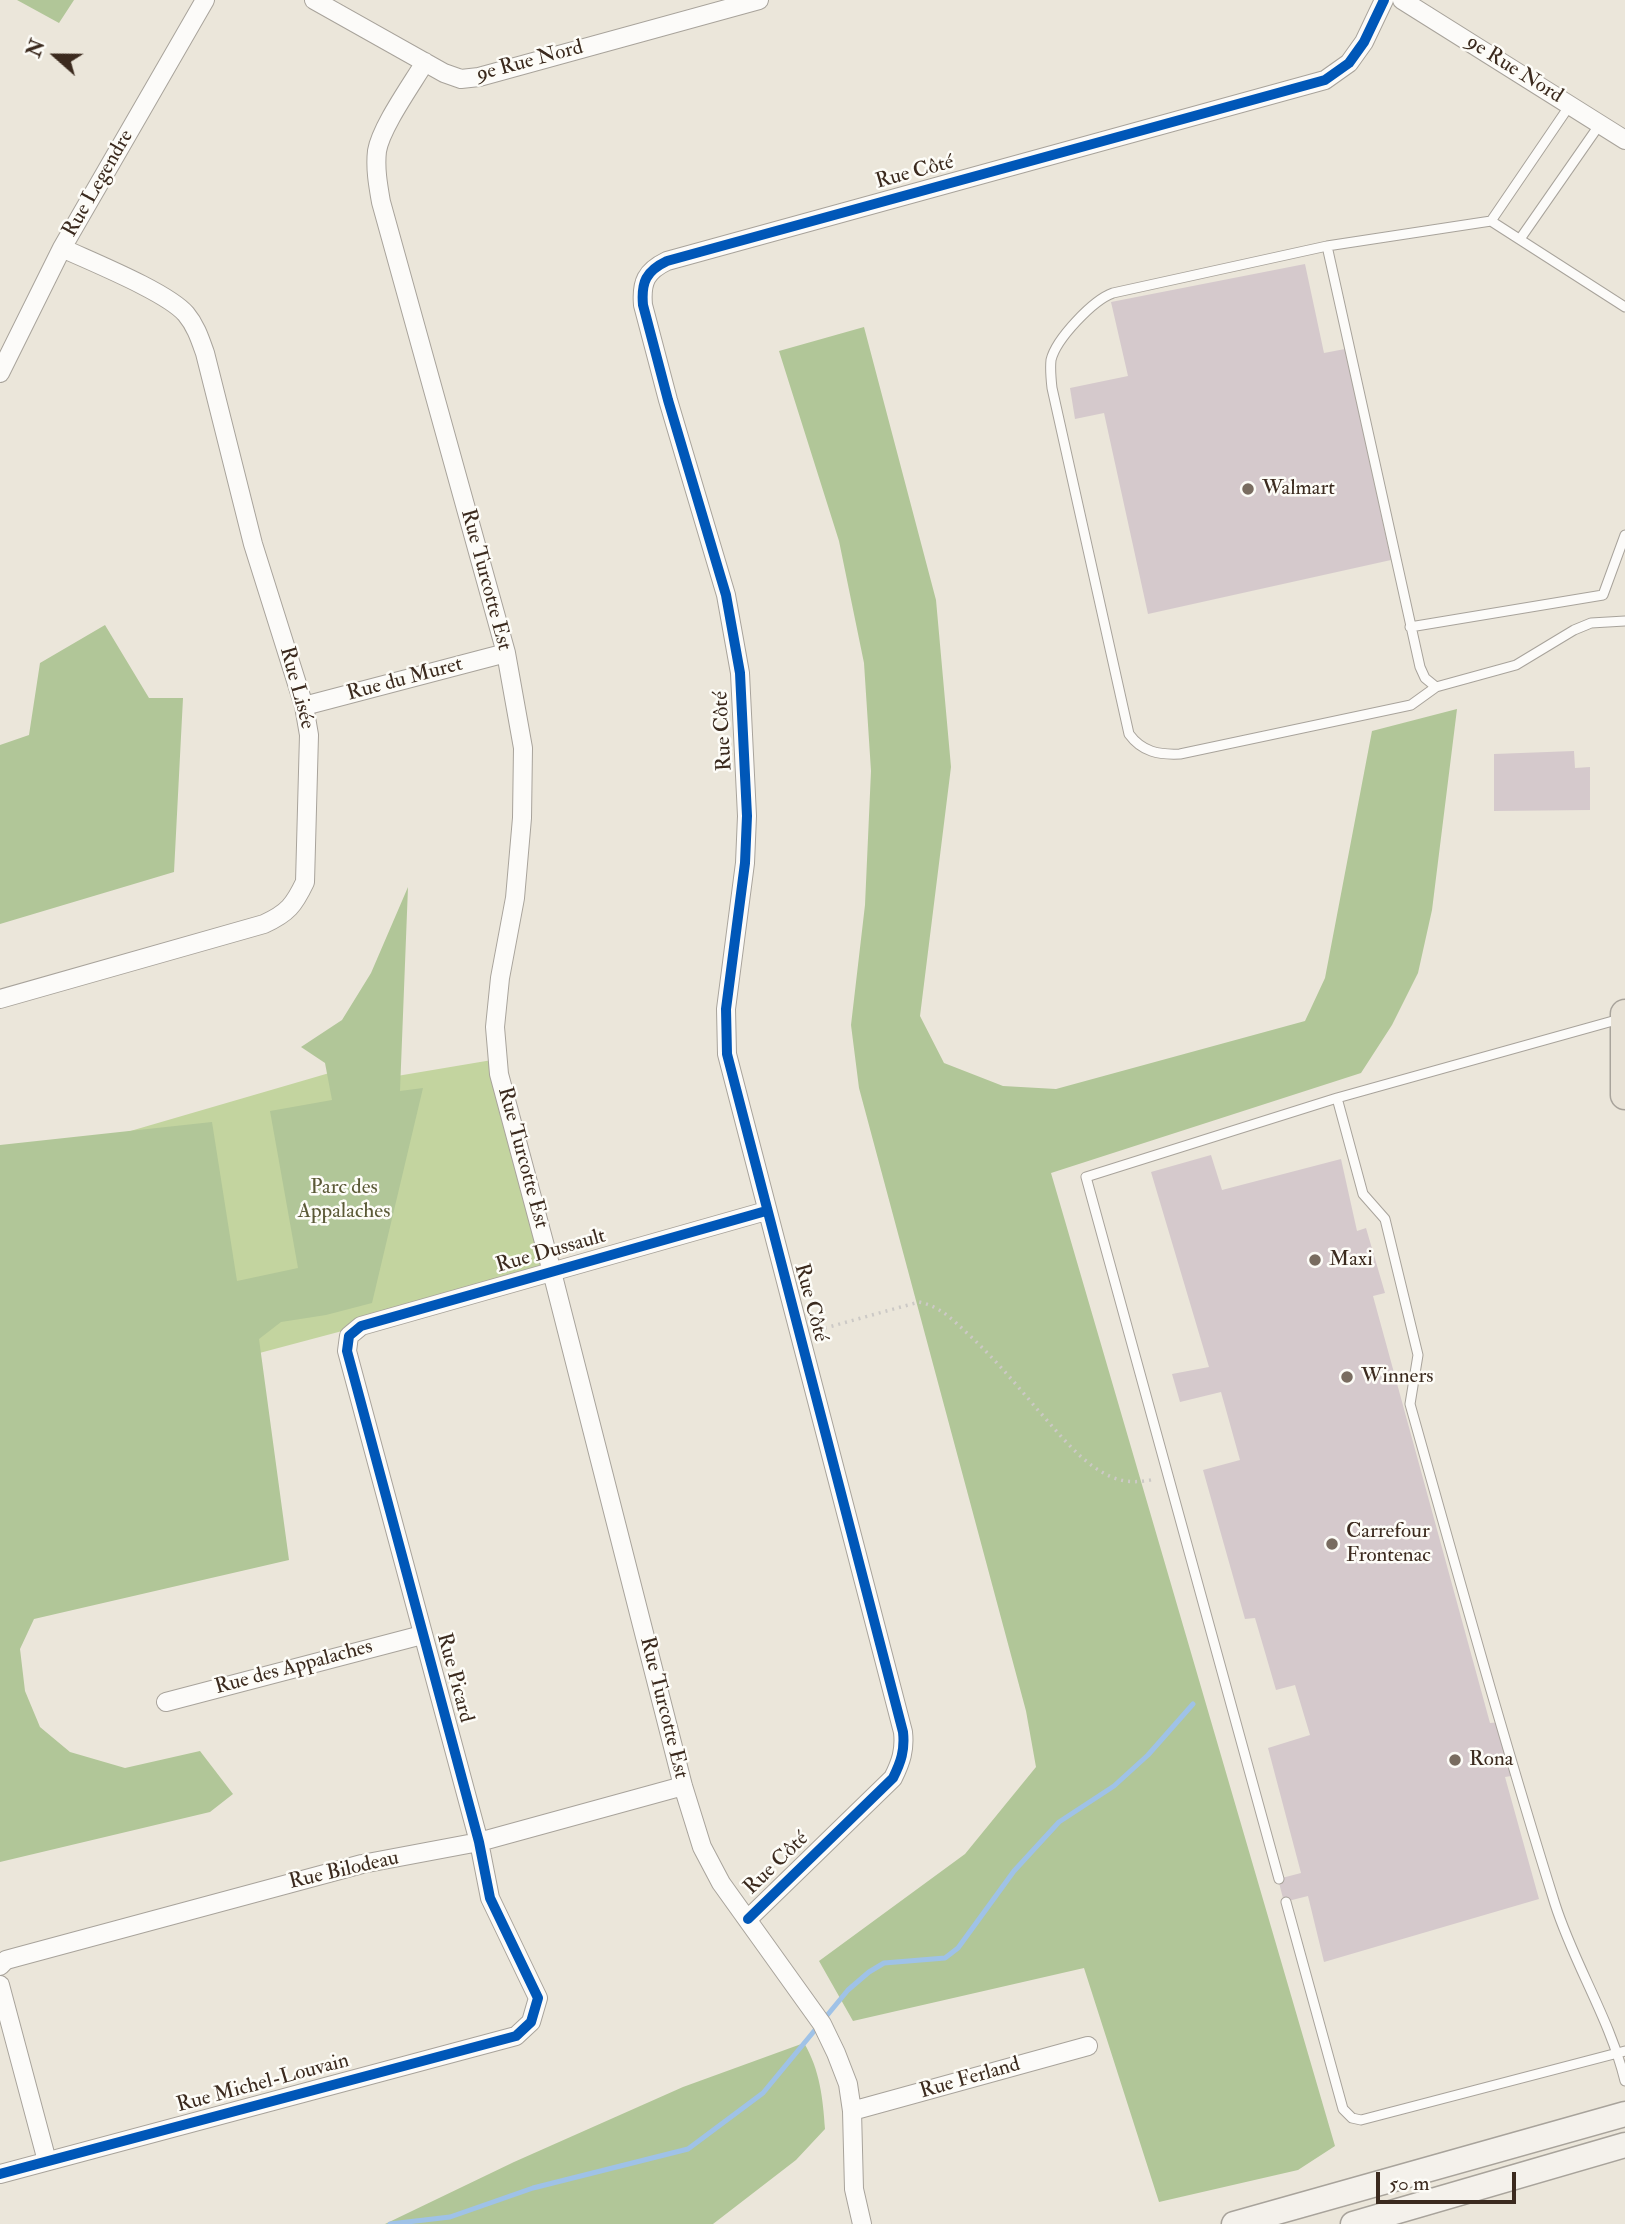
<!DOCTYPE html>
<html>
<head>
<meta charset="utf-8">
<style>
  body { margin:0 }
  #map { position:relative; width:1625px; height:2224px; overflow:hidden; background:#ebe6da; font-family:"IM FELL Double Pica",serif }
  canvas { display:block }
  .north { position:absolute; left:21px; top:21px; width:70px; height:70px; -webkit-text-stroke:5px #fdfcf7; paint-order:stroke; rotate:291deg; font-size:19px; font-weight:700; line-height:28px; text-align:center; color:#3b2a1e }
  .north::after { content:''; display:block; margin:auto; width:24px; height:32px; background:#3b2a1e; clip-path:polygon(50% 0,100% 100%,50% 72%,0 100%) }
  .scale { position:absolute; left:1376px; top:2172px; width:140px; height:32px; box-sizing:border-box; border:4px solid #3b2a1e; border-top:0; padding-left:9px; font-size:21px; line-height:24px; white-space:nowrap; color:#3b2a1e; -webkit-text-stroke:5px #fdfcf7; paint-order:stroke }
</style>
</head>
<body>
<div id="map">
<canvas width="1625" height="2224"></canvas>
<div class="north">N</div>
<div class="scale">50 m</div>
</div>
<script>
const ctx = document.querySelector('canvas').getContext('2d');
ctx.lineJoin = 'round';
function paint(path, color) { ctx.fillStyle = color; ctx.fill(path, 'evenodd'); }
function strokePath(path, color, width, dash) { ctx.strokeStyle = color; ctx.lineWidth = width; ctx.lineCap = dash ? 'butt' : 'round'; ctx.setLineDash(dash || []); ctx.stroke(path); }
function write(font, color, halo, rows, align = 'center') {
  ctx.font = font + ' "IM FELL Double Pica",serif'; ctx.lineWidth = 5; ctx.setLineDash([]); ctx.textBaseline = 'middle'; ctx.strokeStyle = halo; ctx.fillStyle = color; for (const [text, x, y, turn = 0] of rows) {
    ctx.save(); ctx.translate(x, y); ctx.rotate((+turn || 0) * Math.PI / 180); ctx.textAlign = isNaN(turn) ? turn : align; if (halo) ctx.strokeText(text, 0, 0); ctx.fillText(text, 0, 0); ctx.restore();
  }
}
const green = new Path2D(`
  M398,1053L397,1076L498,1059L552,1272L361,1326L0,1422V1169Z`);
const forest = new Path2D(`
  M17,0H74L59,23Z
  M864,327L936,600L951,767L920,1016L944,1063L1003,1086L1056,1089L1305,1021L1325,978L1372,731L1457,709L1432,910L1418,973L1392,1025L1361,1073L1051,1173L1335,2146L1298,2170L1159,2202L1084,1968L853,2021L819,1961L965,1854L1036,1767L1026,1711L859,1088L851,1025L865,905L871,771L864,663L839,541L779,351Z
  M105,625L149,698H183L174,872L0,924V745L29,735L40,663Z
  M408,887L400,1091L423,1088L372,1303L326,1315L281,1322L259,1339L289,1560L34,1619L20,1649L25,1691L40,1727L70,1752L125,1768L200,1751L233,1794L210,1812L0,1862V1145L212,1122L237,1281L298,1268L270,1111L332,1100L325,1063L301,1047L342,1020L371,973Z
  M804,2043C820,2070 823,2099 825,2129L796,2160L713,2224H385L514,2162L683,2087Z`);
const stream = new Path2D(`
  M390,2224L450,2217L533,2188L688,2149L763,2093L848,1990L869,1972L884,1963L945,1958L958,1948L1014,1871L1059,1822L1114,1786L1148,1755L1193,1704`);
const building = new Path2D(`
  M1305,264L1324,353L1345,349L1391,560L1148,614L1104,413L1075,419L1070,388L1128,376L1111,302Z
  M1574,751L1575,768L1590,767V810L1494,811V754Z
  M1211,1155L1222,1190L1341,1159L1357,1231L1366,1228L1385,1293L1373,1296L1490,1723L1501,1722L1517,1775L1505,1777L1539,1899L1324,1962L1308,1896L1284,1902L1278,1879L1301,1873L1268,1748L1310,1735L1295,1685L1276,1690L1255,1618L1245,1619L1203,1470L1240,1460L1221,1392L1180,1402L1172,1374L1209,1367L1151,1172Z`);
const path = new Path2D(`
  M818,1330L919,1302C941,1307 952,1319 968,1334C993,1357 1015,1383 1037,1409C1059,1433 1084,1468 1117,1479C1129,1483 1143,1482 1155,1479`);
const lane = new Path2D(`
  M1491,221L1570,105
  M1520,239L1600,124
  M1327,246L1420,667L1425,678L1436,687
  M1625,307L1491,221L1327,246L1113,293C1093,300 1056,339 1051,360C1050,369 1051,379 1052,388L1129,734C1142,752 1159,755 1180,754L1411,705L1436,687L1516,665L1574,630L1591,623L1625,621
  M1410,627L1603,595L1625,535
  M1337,1098L1363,1194L1385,1219L1418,1355L1410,1404C1457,1571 1503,1738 1555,1904C1574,1964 1610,2019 1625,2081
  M1279,1879L1086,1177L1337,1098L1620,1019
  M1286,1902L1343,2109L1352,2118L1361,2120L1625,2051`);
const street = new Path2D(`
  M314,0L444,73L461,79L479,77L759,0
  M1402,0L1625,140
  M425,62C412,84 381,127 377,151C375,168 378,185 381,202L506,653L523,748L522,818L515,898L500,978L495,1027L499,1074L552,1272L683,1786L702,1847L721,1883L822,2024L836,2053L848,2084L852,2111L854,2189L862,2224
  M0,373L62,248L205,0
  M304,706L506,653
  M0,999L264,924C288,913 294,905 305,882L309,735L304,706L253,544L205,353C200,339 196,326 186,314C167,292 92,262 62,248
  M166,1702L422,1635
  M748,1919L893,1778C901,1762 905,1750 903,1732L727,1054L726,1009L745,863L747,816L740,673L726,595L668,400L643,305C641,282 646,271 667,261L1325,80L1349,63L1364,42L1384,0
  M0,1966L6,1960L17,1957L362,1864L479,1842L683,1786
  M0,1985L47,2161
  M852,2111L1088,2046
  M0,2174L516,2036L531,2022L538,1998L490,1898L479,1842L347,1351L349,1336L361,1326L766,1211`);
const secondary = new Path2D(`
  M1234,2224L1625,2114
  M1353,2224L1625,2145`);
const primary = new Path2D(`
  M1625,1014V1095`);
const cycleway = new Path2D(`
  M748,1919L893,1778C901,1762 905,1750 903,1732L727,1054L726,1009L745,863L747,816L740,673L726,595L668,400L643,305C641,282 646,271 667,261L1325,80L1349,63L1364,42L1384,0
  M0,2174L516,2036L531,2022L538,1998L490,1898L479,1842L347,1351L349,1336L361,1326L766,1211`);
const markers = [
  [1248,489,7,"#796c60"],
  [1315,1260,7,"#796c60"],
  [1347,1377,7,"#796c60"],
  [1332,1544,7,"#796c60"],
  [1455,1760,7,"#796c60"]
];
const streetNames = [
  ["9e Rue Nord",530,62,-15],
  ["9e Rue Nord",1514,70,32],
  ["Rue Côté",915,173,-15],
  ["Rue Legendre",99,184,-60],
  ["Rue Turcotte Est",485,580,75],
  ["Rue du Muret",405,680,-15],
  ["Rue Lisée",296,688,75],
  ["Rue Côté",724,731,-93],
  ["Rue Turcotte Est",522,1158,75],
  ["Rue Dussault",551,1252,-16],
  ["Rue Côté",810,1303,75],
  ["Rue des Appalaches",294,1668,-15],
  ["Rue Picard",454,1678,75],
  ["Rue Turcotte Est",663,1708,76],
  ["Rue Côté",777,1864,-44],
  ["Rue Bilodeau",344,1871,-13],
  ["Rue Ferland",970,2079,-16],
  ["Rue Michel-Louvain",263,2084,-15]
];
const poiNames = [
  ["Walmart",1262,489],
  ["Maxi",1329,1260],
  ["Winners",1361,1377],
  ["Carrefour",1346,1532],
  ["Frontenac",1346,1556],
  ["Rona",1469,1760]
];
const parkNames = [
  ["Parc des",344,1188],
  ["Appalaches",344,1212]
];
paint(green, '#c3d49f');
paint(forest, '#b1c698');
strokePath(stream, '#9fc2e7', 5);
paint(building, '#d5c9cc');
strokePath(lane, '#a8a39b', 11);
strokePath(street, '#a8a39b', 20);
strokePath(secondary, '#a8a39b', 27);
strokePath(primary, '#a8a39b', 31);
strokePath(path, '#ccc9c6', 3.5, [2, 5]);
strokePath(lane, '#fcfbf9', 9);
strokePath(street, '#fcfbf9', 18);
strokePath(secondary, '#f4f1eb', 24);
strokePath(primary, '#e8e2d6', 28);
strokePath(cycleway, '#0057b8', 10);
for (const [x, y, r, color] of markers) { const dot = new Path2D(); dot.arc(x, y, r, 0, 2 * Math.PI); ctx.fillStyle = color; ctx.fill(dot); strokePath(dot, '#fdfcf7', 2.5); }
write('21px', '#3b2a1e', '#fdfcf7', streetNames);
write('21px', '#3b2a1e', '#fdfcf7', poiNames, 'left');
write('21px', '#5a5936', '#fdfcf7', parkNames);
</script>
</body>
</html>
